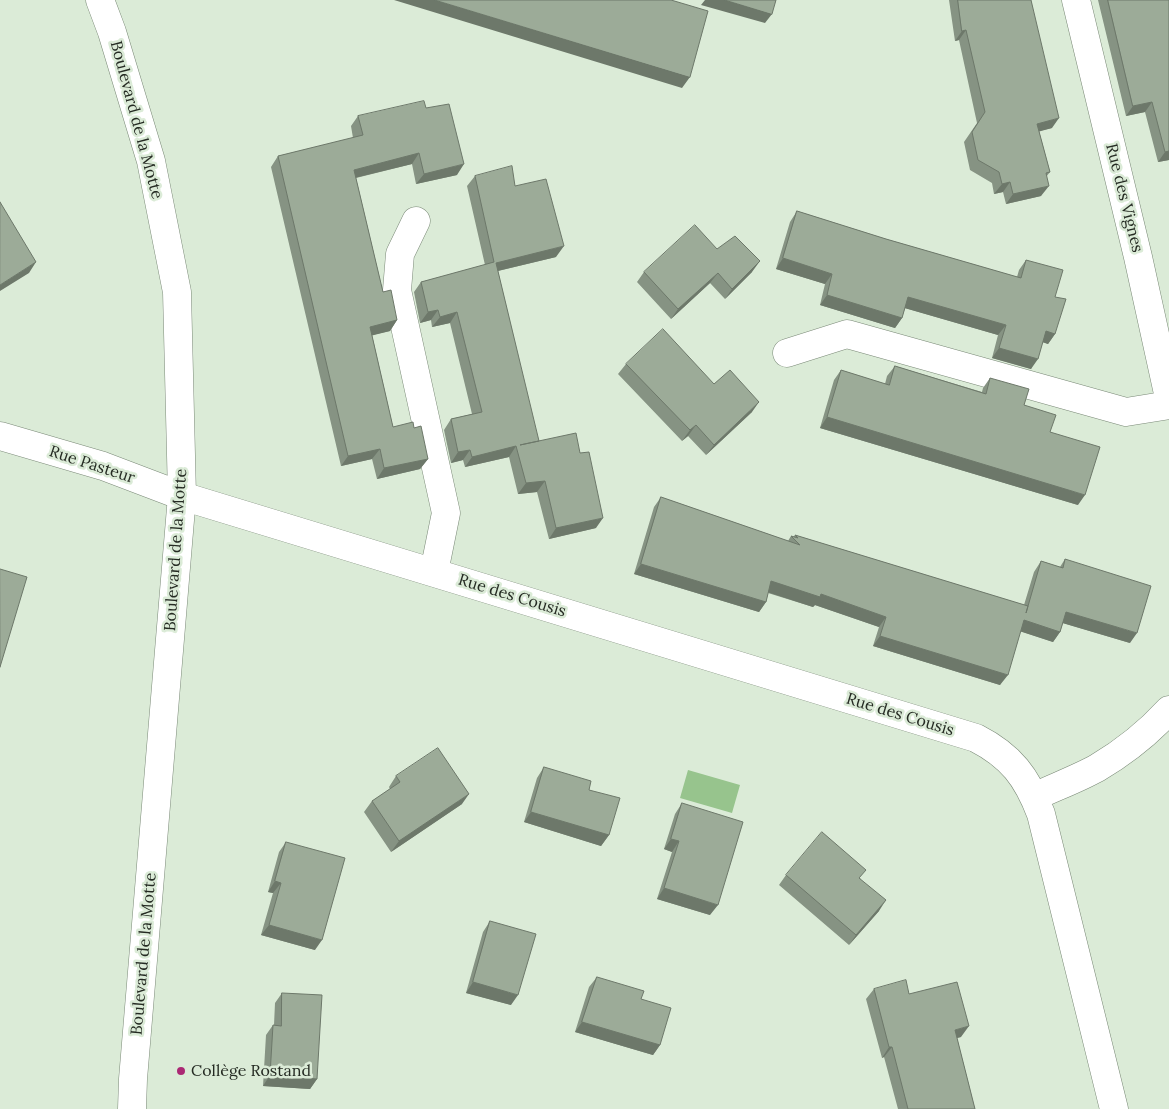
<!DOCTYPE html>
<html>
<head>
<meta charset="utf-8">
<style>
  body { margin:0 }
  canvas { display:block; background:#dbebd7 }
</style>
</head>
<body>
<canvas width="1169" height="1109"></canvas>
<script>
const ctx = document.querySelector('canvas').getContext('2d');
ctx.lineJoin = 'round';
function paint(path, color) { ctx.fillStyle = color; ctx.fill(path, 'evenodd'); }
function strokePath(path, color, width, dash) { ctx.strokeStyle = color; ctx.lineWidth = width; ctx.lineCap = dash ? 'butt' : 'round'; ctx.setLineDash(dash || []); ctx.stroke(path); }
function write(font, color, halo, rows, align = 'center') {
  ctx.font = font + ' Lora,serif'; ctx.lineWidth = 5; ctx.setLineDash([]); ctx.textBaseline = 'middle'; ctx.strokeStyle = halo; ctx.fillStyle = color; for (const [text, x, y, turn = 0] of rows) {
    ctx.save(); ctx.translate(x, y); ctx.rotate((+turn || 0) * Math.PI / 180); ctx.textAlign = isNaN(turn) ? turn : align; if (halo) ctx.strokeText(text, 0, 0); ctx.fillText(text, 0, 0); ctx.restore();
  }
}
const water = new Path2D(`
  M688,770L740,785L732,813L680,798Z`);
const minor = new Path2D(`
  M1076,0L1138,257L1169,398
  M416,221L400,254L397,290L446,513L434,572
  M787,353L847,334L1126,412L1169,405
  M0,436L103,466L182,496L976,738C1011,756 1027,777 1041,814L1114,1109
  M1034,797C1055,787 1077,779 1097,768C1124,752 1148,733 1169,710`);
const tertiary = new Path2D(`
  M100,0L112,32L151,161L177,292L182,496L133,1079L132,1109`);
const wall = new Path2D(`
  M949,0H1031L1052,128L1039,131L1050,172L1046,177L1041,196L1006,204L1003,192L994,194L992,183L970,170L964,142L977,123L959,40L955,41Z
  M1098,0H1169V160L1158,162L1145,112L1126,116Z
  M426,108L457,175L416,184L412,164L356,178L383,292L397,320L390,331L372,335L393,427L414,428L428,459L420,469L377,479L372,459L341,466L271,167L278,156L353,138L351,126L358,116Z
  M475,176L515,186L556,257L498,271L538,441L580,453L596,528L549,539L537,492L518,494L509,457L465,467L463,460L451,463L444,430L451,419L472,414L450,323L432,327L431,320L420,323L414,292L421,282L485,265L467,186Z
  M797,211L886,239L1017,277L1019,270L1026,260L1055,297V334L1048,344L1043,342L1031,369L992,358L998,335L905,308L902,318L895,328L820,305L825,284L776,269L790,222Z
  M717,249L752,272L725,299L710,283L671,319L637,282L644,272Z
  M626,364L752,412L706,455L688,436L682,441L618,374Z
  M895,366L982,392L983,388L990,378L1024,405L1050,432L1078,505L820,428L834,380L841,370L885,384L887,376Z
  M661,497L788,541L791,536L793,537L795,535L1024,605L1034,572L1041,561L1060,567L1065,559L1130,643L1063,623L1060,632L1053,642L1020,631L1000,685L873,646L879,627L815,605L813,607L768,593L766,602L759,612L634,574L654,507Z
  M544,767L589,790L609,835L601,846L524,822L537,778Z
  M396,776L462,804L391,852L364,812L372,801L390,789L389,787Z
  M682,803L710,915L657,899L672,852L664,849L675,814Z
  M286,842L315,950L261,935L273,893L268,892L279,852Z
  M786,875L860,878L879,911L849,945L779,885Z
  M490,921L511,1005L466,993L483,932Z
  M597,977L660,1045L653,1055L575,1032L589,987Z
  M874,989L909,994L961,1037L957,1038L975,1109H898L884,1057L882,1058L866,999Z
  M282,993L317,1079L310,1089L263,1086L266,1035L273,1025H274L275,1003Z`);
const shadedWall = new Path2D(`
  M394,0H435L690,77L682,88Z
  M705,0H725L772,14L765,23L701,5Z
  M966,30L959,40L955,41L962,31Z
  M1152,102L1145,112L1126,116L1133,106Z
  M1059,118L1052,128L1030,134L1037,124Z
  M1169,151V160L1158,162L1165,152Z
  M419,153L412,164L346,180L354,170Z
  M464,164L457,175L416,184L424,174Z
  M1010,182L1003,192L994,194L1002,184Z
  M1049,186L1041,196L1006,204L1013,194Z
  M564,246L556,257L489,273L496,263Z
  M783,258L832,274L825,284L776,269Z
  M760,261L752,272L725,299L732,289Z
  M36,262L29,273L0,291V285Z
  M718,273L710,283L671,319L678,309Z
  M827,295L902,318L895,328L820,305Z
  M908,297L1006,325L998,335L901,307Z
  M438,310L431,320L420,323L428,312Z
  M457,312L450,323L432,327L440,317Z
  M397,320L390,331L362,338L370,327Z
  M1046,331L1055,334L1048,344L1039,341Z
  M999,348L1038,359L1031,369L992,358Z
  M759,402L752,412L706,455L714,445Z
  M827,417L1085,495L1078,505L820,428Z
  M696,425L688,436L682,441L690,430Z
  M516,446L509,457L465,467L472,457Z
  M380,449L372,459L341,466L348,456Z
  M470,450L463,460L451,463L458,452Z
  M428,459L420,469L377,479L384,468Z
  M545,481L537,492L518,494L526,483Z
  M603,518L596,528L549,539L556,528Z
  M641,564L766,602L759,612L634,574Z
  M771,581L821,594L886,617L879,627L815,605L813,607L764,591Z
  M1066,612L1137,633L1130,643L1059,622Z
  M1024,620L1060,632L1053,642L1016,630Z
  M880,636L1008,675L1000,685L873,646Z
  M469,794L462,804L391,852L399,841Z
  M531,812L609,835L601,846L524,822Z
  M671,839L679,841L672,852L664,849Z
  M275,881L281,883L273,893L268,892Z
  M664,888L718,905L710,915L657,899Z
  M886,900L879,911L849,945L856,935Z
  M269,925L322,940L315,950L261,935Z
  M473,982L518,995L511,1005L466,993Z
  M582,1022L660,1045L653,1055L575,1032Z
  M969,1026L961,1037L948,1040L955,1030Z
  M889,1047H892L884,1057L882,1058Z
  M270,1075L317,1079L310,1089L263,1086Z`);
const building = new Path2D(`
  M435,0H671L708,11L690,77Z
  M725,0H776L772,14Z
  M958,0H1031L1059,118L1037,124L1050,172L1046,173L1049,186L1013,194L1010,182L1002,184L999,172L978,160L972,132L985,112L966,30L962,31Z
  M1108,0H1169V151L1165,152L1152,102L1133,106Z
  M424,101L426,108L449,104L464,164L424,174L419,153L354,170L383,292L391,290L397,320L370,327L393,427L413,422L414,428L421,426L428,459L384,468L380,449L348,456L278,156L363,135L358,116Z
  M512,166L515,186L546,179L564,246L496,263L539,441L520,445L576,433L580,453L589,452L603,518L556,528L545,481L526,483L516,446L472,457L470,450L458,452L451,419L482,412L457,312L440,317L438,310L428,312L421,282L494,262L475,176Z
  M0,202L36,262L0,285Z
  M797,211L886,239L1021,278L1026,260L1063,270L1055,297L1066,299L1055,334L1046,331L1038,359L999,348L1006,325L908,297L902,318L827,295L832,274L783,258Z
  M695,225L717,249L735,236L760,261L732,289L718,273L678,309L644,272Z
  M663,329L714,384L730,370L759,402L714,445L696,425L690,430L626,364Z
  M895,366L986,394L990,378L1029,389L1024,405L1056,415L1050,432L1100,447L1085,495L827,417L841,370L889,385Z
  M661,497L800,545L791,536L798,538L795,535L1028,606L1026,613L1041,561L1063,568L1065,559L1151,586L1137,633L1066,612L1060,632L1024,620L1008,675L880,636L886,617L821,594L820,597L771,581L766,602L641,564Z
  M0,569L27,577L0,667Z
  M438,748L469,794L399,841L372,801L400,782L396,776Z
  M544,767L591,781L589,790L620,798L609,835L531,812Z
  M682,803L743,822L718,905L664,888L679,841L671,839Z
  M822,832L866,870L859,878L886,900L856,935L786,875Z
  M286,842L345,858L322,940L269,925L281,883L275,881Z
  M490,921L536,934L518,995L473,982Z
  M597,977L644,991L641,999L671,1008L660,1045L582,1022Z
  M906,980L909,994L957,982L969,1026L955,1030L975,1109H908L892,1047H889L874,989Z
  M282,993L322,995L317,1079L270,1075L273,1025L281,1026Z`);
const markers = [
  [181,1071,5,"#ab2874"]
];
const streetNames = [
  ["Boulevard de la Motte",136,120,75],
  ["Rue des Vignes",1124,198,76],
  ["Rue Pasteur",92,465,18],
  ["Boulevard de la Motte",176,550,-86],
  ["Rue des Cousis",512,596,17],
  ["Rue des Cousis",900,715,17],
  ["Boulevard de la Motte",144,954,-85]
];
const poiNames = [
  ["Collège Rostand",191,1071]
];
paint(water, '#97c48d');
strokePath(minor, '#7a8977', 29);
strokePath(tertiary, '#7a8977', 29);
strokePath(minor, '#fff', 28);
strokePath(tertiary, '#fff', 28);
paint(wall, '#869383');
paint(shadedWall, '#6d786a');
paint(building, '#9cab98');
strokePath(building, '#6d786a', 1);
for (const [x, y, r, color] of markers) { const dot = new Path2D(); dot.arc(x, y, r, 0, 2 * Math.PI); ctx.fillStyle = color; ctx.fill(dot); strokePath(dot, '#dbebd7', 2); }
write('16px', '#252b23', '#dbebd7', streetNames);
write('16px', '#252b23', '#dbebd7', poiNames, 'left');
</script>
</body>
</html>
